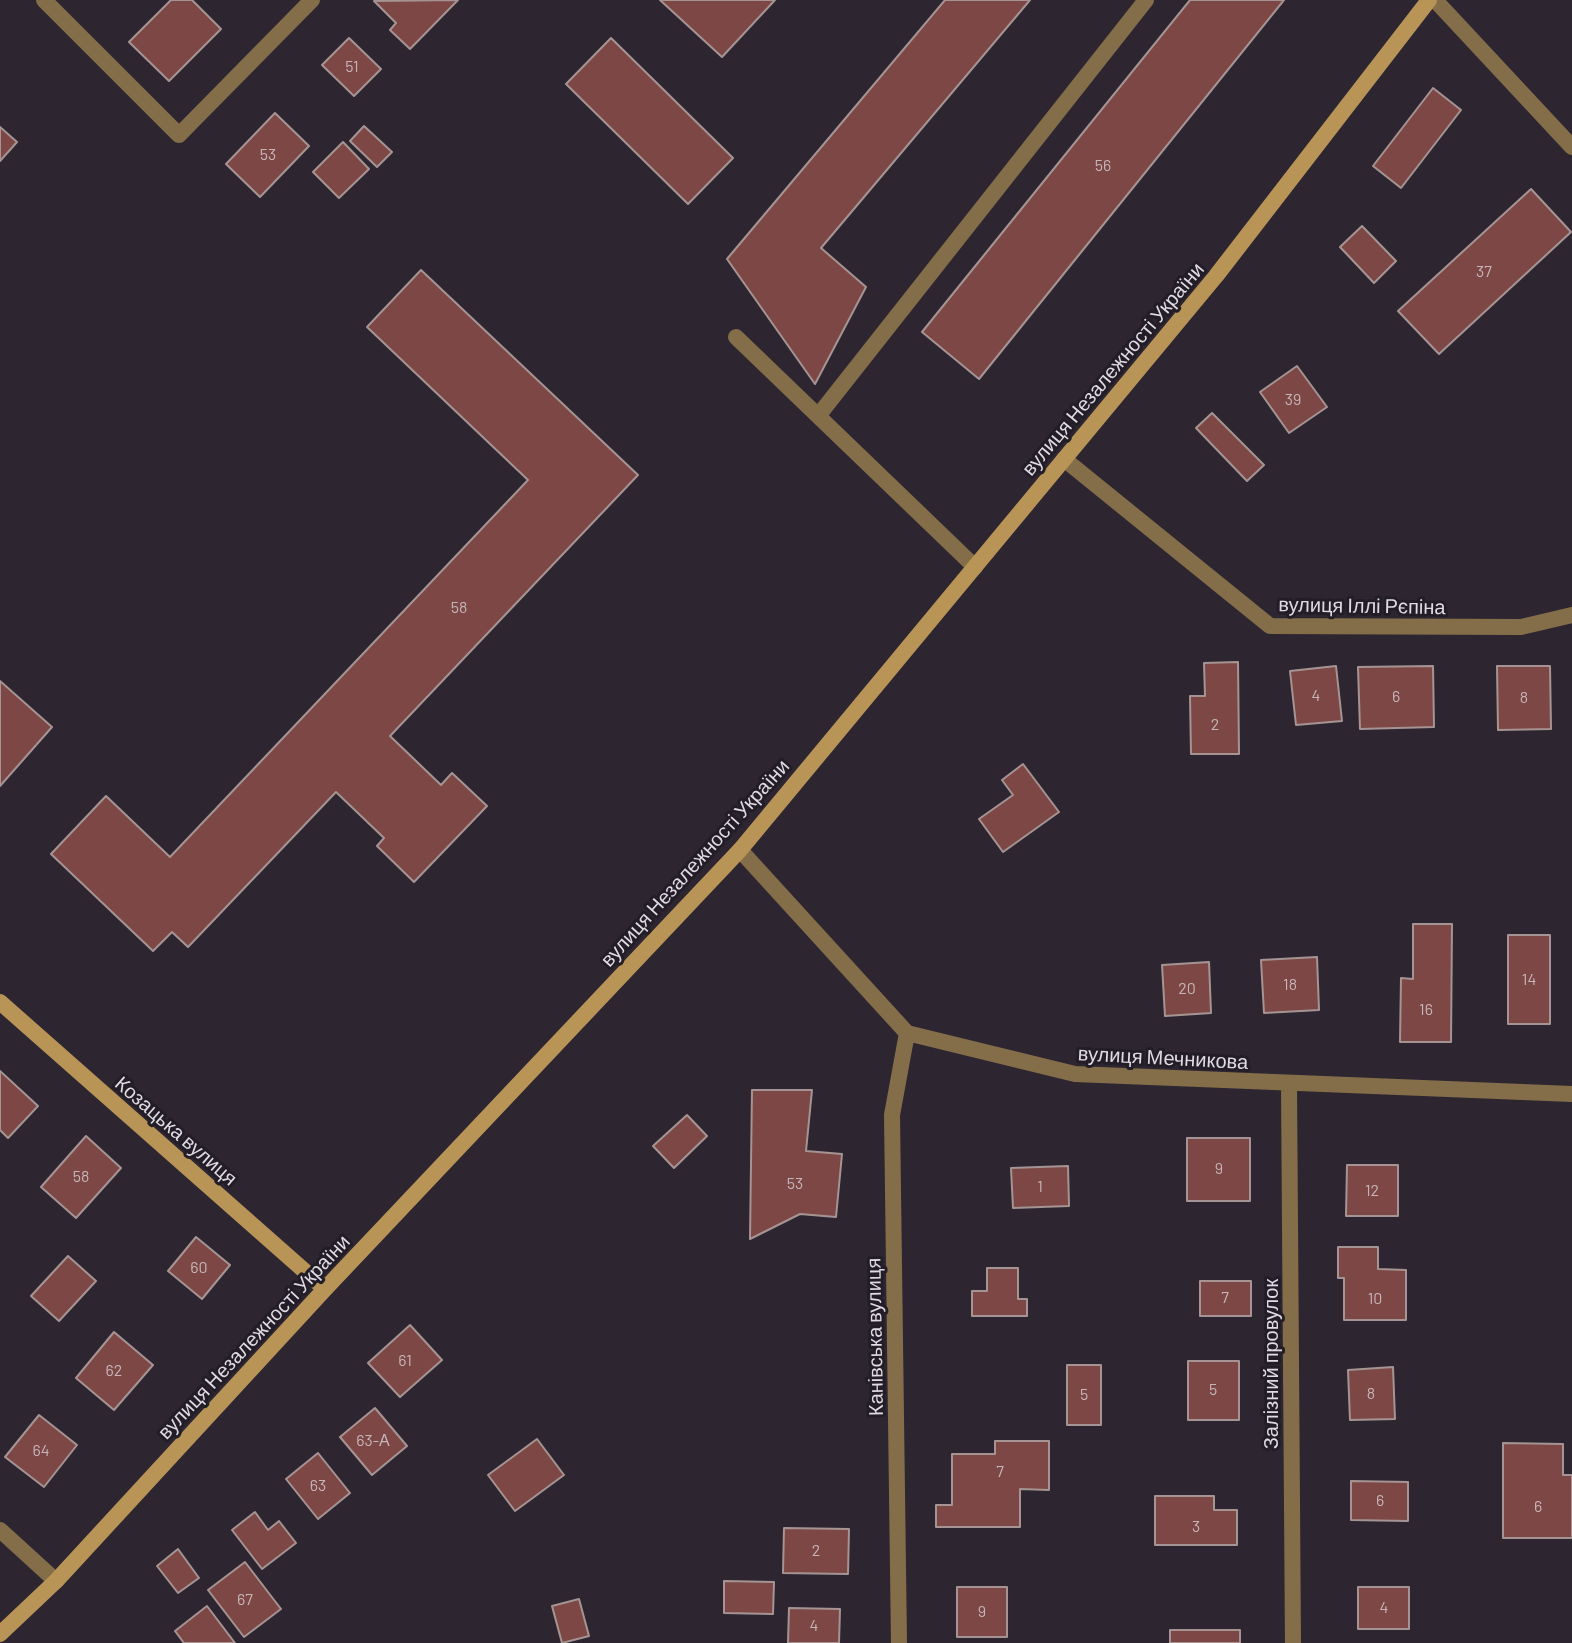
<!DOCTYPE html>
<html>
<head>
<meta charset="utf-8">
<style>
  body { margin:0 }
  canvas { display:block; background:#2d2631 }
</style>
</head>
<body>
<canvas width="1572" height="1643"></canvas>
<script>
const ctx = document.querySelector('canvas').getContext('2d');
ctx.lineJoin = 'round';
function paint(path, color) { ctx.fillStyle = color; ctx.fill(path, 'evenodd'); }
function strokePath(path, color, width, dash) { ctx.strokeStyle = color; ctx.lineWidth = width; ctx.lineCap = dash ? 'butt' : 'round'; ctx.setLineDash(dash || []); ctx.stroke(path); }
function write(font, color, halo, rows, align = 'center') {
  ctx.font = font + ' Barlow,sans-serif'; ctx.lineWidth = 6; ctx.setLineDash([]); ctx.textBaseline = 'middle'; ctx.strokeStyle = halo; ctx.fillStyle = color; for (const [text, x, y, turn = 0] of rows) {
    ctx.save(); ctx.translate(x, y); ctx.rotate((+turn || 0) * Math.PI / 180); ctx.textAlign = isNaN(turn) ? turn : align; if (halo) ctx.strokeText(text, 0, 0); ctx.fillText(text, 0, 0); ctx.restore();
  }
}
const building = new Path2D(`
  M171,0H192L221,29L169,81L129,42Z
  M458,0L410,49L390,30L396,23L374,1Z
  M660,0H775L722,57Z
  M945,0H1030L821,248L866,287L815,384L727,259Z
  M1190,0H1284L979,379L922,332Z
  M349,38L381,69L354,96L322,65Z
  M611,38L733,158L688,204L566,84Z
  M1433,88L1461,110L1401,188L1373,166Z
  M275,113L309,146L260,197L226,164Z
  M364,126L392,152L377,167L350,141Z
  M0,127L17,142L0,161Z
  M343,142L369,169L339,198L313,172Z
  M1531,189L1571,232L1439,354L1398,311Z
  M1362,226L1396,261L1374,283L1340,247Z
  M421,270L638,475L390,736L441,785L452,773L487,806L414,882L377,846L384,838L336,792L188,947L172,932L153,951L51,854L106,796L170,857L528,480L367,327Z
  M1297,366L1327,407L1289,433L1260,392Z
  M1212,413L1264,465L1247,481L1196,428Z
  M1238,662L1239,754H1191L1190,696H1205L1204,663Z
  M1336,666L1342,721L1296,725L1290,671Z
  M1433,666L1434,727L1360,729L1358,667Z
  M1497,666H1550L1551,729L1498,730Z
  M0,681L52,727L0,786Z
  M1023,764L1059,812L1003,852L979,819L1013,795L1002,780Z
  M1413,924H1452L1451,1042H1400L1401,978L1413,979Z
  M1508,935H1550V1024H1508Z
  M1317,957L1319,1010L1264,1013L1261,960Z
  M1209,962L1211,1013L1165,1016L1162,965Z
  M0,1071L38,1106L8,1138L0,1130Z
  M752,1090H812L806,1151L842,1154L836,1217L800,1214L750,1239Z
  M687,1115L707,1136L674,1168L653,1146Z
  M86,1136L121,1168L76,1218L41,1187Z
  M1187,1138H1250V1201H1187Z
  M1347,1165H1398V1216H1346Z
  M1068,1166L1069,1206L1013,1208L1011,1168Z
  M196,1237L230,1265L202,1299L168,1271Z
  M1338,1247H1378V1269L1406,1270V1320H1344V1278H1338Z
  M68,1256L96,1281L59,1321L31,1296Z
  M987,1268H1018V1299H1027V1316H972V1291H987Z
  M1200,1281H1251V1316H1200Z
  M410,1325L442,1360L400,1397L368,1363Z
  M114,1332L153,1365L114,1410L76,1378Z
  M1188,1361H1239V1420H1188Z
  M1067,1365H1101V1425H1067Z
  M1393,1367L1395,1419L1350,1420L1348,1370Z
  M375,1408L407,1446L372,1475L340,1437Z
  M39,1415L77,1445L44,1487L5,1457Z
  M537,1439L564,1475L515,1511L488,1475Z
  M995,1441H1049V1490L1020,1489V1527H936V1505H952V1454H995Z
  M1503,1443L1563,1444V1475H1572V1538H1503Z
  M318,1453L350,1493L318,1519L286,1479Z
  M1351,1481L1408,1482V1521L1351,1520Z
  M1155,1496H1214V1510H1237V1545H1155Z
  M255,1512L268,1530L279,1521L296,1543L262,1569L232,1530Z
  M784,1528L849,1529L848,1574L783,1573Z
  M178,1549L199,1578L178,1593L157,1566Z
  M245,1562L281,1609L244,1637L208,1590Z
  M724,1581L774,1582L773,1614L724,1613Z
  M957,1587H1007V1637H957Z
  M1358,1587H1409V1629H1358Z
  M579,1599L589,1636L562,1643L552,1606Z
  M207,1606L235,1643H184L175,1631Z
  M789,1608L840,1609L839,1643H788Z
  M1170,1630H1240V1643H1170Z`);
const lane = new Path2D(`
  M736,337L975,567
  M818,416L1146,0`);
const street = new Path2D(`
  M44,0L179,135L312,0
  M1435,0L1572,147
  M1064,459L1270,626L1521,627L1572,615
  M740,850L907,1033L1075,1074L1572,1094
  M1289,1085L1293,1643
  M0,1530L56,1581
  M899,1643L892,1115L907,1033`);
const secondary = new Path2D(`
  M0,1002L325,1289
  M0,1634L56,1581L325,1289L740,850L1216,276L1429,0`);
const numberNames = [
  ["51",352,67],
  ["53",268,155],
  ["56",1103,166],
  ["37",1484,272],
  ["39",1293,400],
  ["58",459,608],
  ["4",1316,696],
  ["6",1396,697],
  ["8",1524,698],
  ["2",1215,725],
  ["14",1529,980],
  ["18",1290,985],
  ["20",1187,989],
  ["16",1426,1010],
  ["9",1219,1169],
  ["58",81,1177],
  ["53",795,1184],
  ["1",1040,1187],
  ["12",1372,1191],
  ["60",199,1268],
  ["7",1225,1298],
  ["10",1375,1299],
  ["61",405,1361],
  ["62",114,1371],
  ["5",1213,1390],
  ["8",1371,1394],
  ["5",1084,1395],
  ["63-А",373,1441],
  ["64",41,1451],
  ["7",1000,1472],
  ["63",318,1486],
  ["6",1380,1501],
  ["6",1538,1507],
  ["3",1196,1527],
  ["2",816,1551],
  ["67",245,1600],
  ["4",1384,1608],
  ["9",982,1612],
  ["4",814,1626]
];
const streetNames = [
  ["вулиця Незалежності України",1113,369,-50],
  ["вулиця Іллі Рєпіна",1362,606,1],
  ["вулиця Незалежності України",695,863,-48],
  ["вулиця Мечникова",1163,1058,3],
  ["Козацька вулиця",176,1131,41],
  ["вулиця Незалежності України",254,1337,-47],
  ["Канівська вулиця",875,1337,-91],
  ["Залізний провулок",1271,1364,-90]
];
paint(building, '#7c4744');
strokePath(building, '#a59493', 2);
strokePath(lane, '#846e49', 16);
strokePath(street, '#846e49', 16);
strokePath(secondary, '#b89457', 16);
write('16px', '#c6b6ba', null, numberNames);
write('20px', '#dfdbe2', '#231d27', streetNames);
</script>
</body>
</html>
